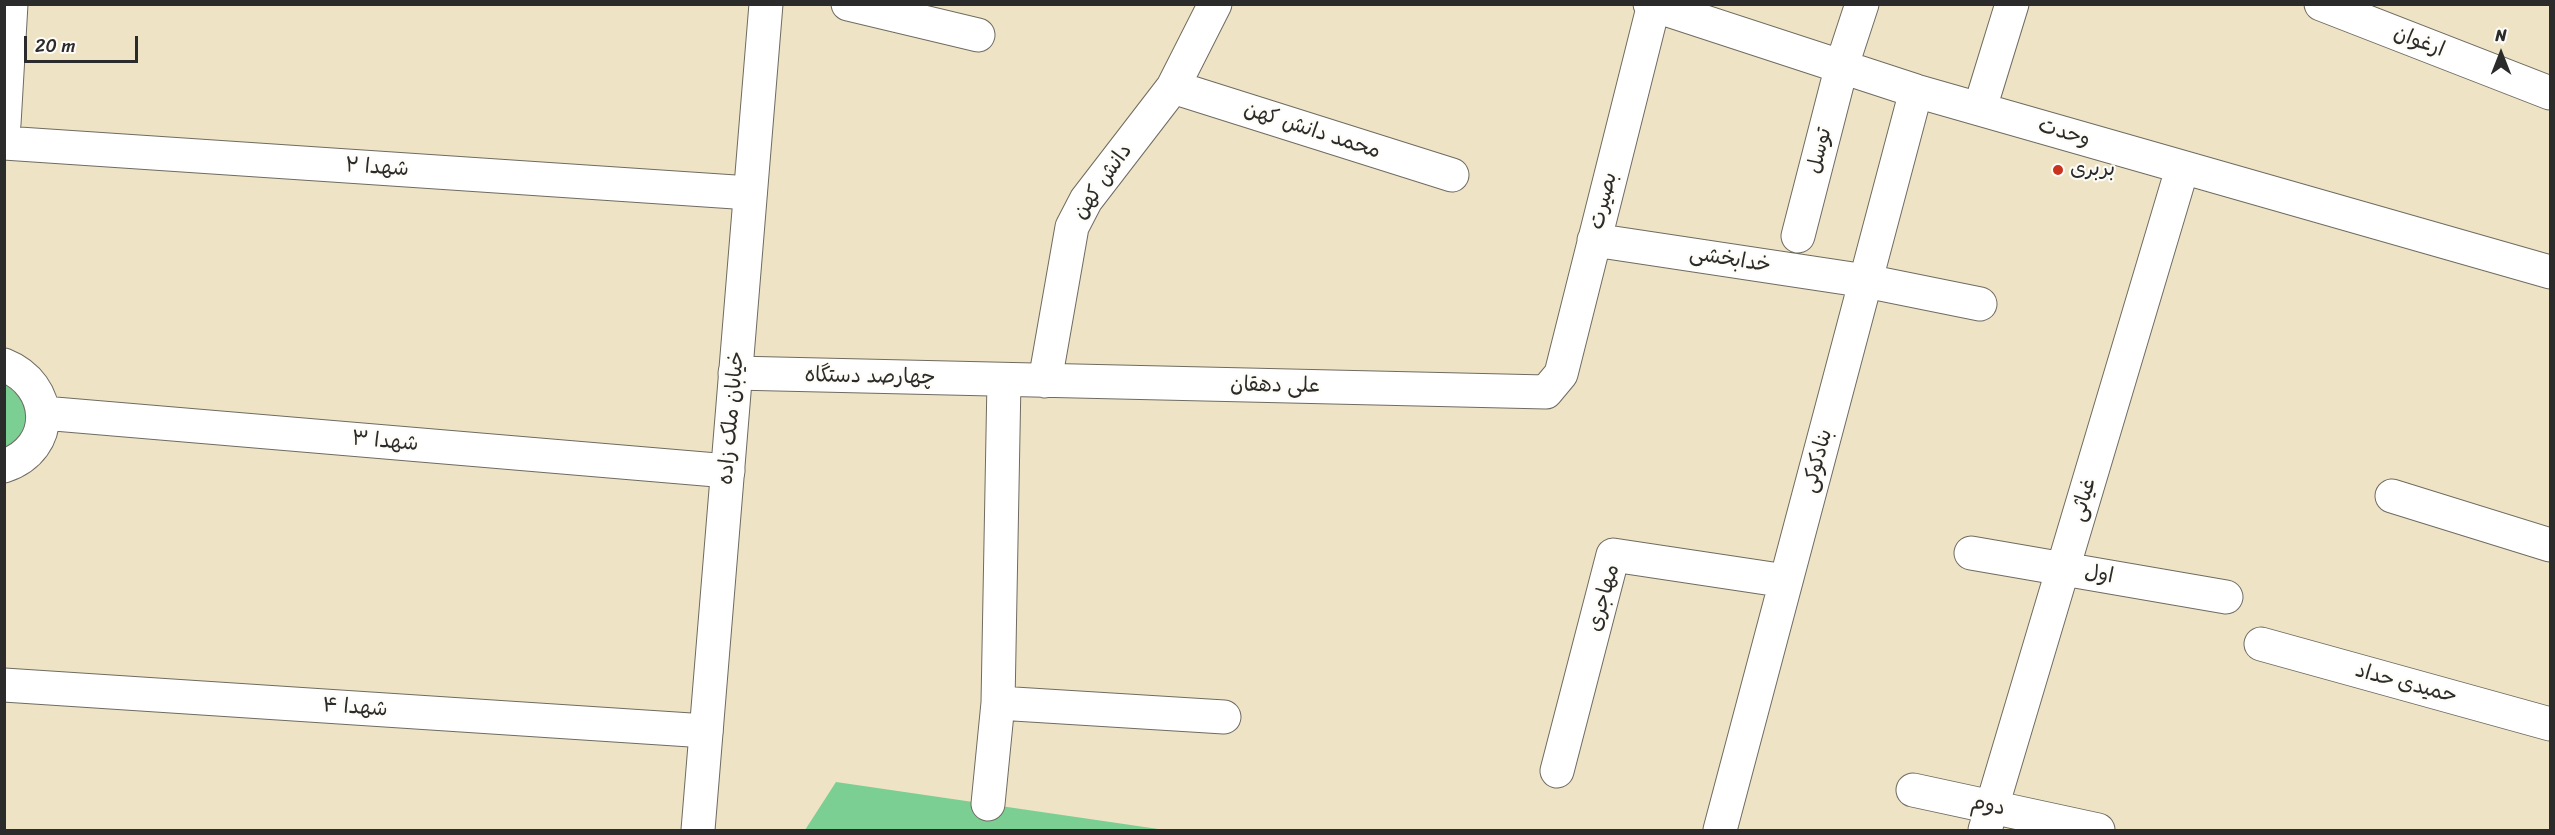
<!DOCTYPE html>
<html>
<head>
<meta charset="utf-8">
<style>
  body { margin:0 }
  #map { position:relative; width:2555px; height:835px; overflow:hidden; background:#eee3c5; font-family:Sriracha,sans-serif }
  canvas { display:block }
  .frame { position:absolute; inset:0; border:6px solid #2b2b2b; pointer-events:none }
  .north { position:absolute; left:2471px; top:24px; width:60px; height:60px; -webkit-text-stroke:4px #fdfcf7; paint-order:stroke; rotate:0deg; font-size:16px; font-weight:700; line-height:24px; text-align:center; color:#2b2b2b }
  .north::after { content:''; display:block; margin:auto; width:21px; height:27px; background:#2b2b2b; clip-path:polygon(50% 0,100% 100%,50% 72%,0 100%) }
  .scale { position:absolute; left:24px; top:36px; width:114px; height:27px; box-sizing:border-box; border:3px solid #2b2b2b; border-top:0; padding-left:8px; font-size:18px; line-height:21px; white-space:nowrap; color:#2b2b2b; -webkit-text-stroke:4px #fdfcf7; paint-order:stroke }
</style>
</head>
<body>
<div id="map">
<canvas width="2555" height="835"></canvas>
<div class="frame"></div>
<div class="north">N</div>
<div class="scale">20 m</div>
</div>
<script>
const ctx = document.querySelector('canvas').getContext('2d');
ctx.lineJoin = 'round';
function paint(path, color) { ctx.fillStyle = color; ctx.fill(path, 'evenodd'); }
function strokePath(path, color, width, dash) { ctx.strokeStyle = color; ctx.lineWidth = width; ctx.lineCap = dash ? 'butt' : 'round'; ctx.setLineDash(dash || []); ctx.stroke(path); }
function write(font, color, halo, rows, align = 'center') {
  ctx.font = font + ' Sriracha,"Playpen Sans Arabic",sans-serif'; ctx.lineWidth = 4.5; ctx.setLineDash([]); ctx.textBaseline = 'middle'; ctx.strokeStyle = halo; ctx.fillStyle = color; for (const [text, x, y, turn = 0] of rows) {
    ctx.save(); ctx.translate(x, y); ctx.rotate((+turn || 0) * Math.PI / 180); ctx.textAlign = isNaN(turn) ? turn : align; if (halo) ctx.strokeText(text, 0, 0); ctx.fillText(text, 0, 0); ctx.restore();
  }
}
const green = new Path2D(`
  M4,368L39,417L4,459Z
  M836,782L1165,830H805Z`);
const minor = new Path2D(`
  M848,4L978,35
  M1650,4L1916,91L2550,272
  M2321,4L2550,93
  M1173,87L1452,175
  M1980,108L2012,4
  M4,124L11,4
  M4,143L750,193
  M1798,236L1842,65L1862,4
  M1594,240L1866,281L1980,304
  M4,365C54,385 57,448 4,466
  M735,373L1546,392L1561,374L1654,4
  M1045,381L1072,227L1086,200L1173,87L1215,4
  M43,413L728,471
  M2392,496L2550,545
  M1971,553L2226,597
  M2261,644L2550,724
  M4,685L706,731
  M998,703L1224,717
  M1557,771L1613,555L1786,581
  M1913,790L2098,830
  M988,804L998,703L1004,380
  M1720,830L1916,91
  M1985,830L2182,169`);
const major = new Path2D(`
  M698,830L766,4`);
const markers = [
  [2058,170,6,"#c8321e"]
];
const streetNames = [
  ["ارغوان",2419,42,21],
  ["محمد دانش کهن",1312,131,18],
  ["وحدت",2064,133,17],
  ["توسل",1820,151,-76],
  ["شهدا ۲",377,168,4],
  ["دانش کهن",1103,182,-55],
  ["بصیرت",1604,201,-76],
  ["خدابخشی",1730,260,9],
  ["چهارصد دستگاه",870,377,1],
  ["علی دهقان",1275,386,1],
  ["خیابان ملک زاده",732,418,-85],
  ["شهدا ۳",385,442,5],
  ["بنادکوکی",1818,461,-75],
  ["غیاثی",2084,500,-74],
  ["اول",2099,575,10],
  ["مهاجری",1604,598,-74],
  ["حمیدی حداد",2406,684,15],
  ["شهدا ۴",355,708,4],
  ["دوم",1988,806,12]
];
const poiNames = [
  ["بربری",2070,170]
];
paint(green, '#7bcf93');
strokePath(minor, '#6f6b61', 35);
strokePath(major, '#6f6b61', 35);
strokePath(minor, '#fff', 33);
strokePath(major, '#fff', 33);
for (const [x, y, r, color] of markers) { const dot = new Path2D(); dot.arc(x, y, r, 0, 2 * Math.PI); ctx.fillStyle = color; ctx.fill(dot); strokePath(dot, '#fdfcf7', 2); }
write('21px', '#2b2b2b', '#fdfcf7', streetNames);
write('21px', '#2b2b2b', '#fdfcf7', poiNames, 'left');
</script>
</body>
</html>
